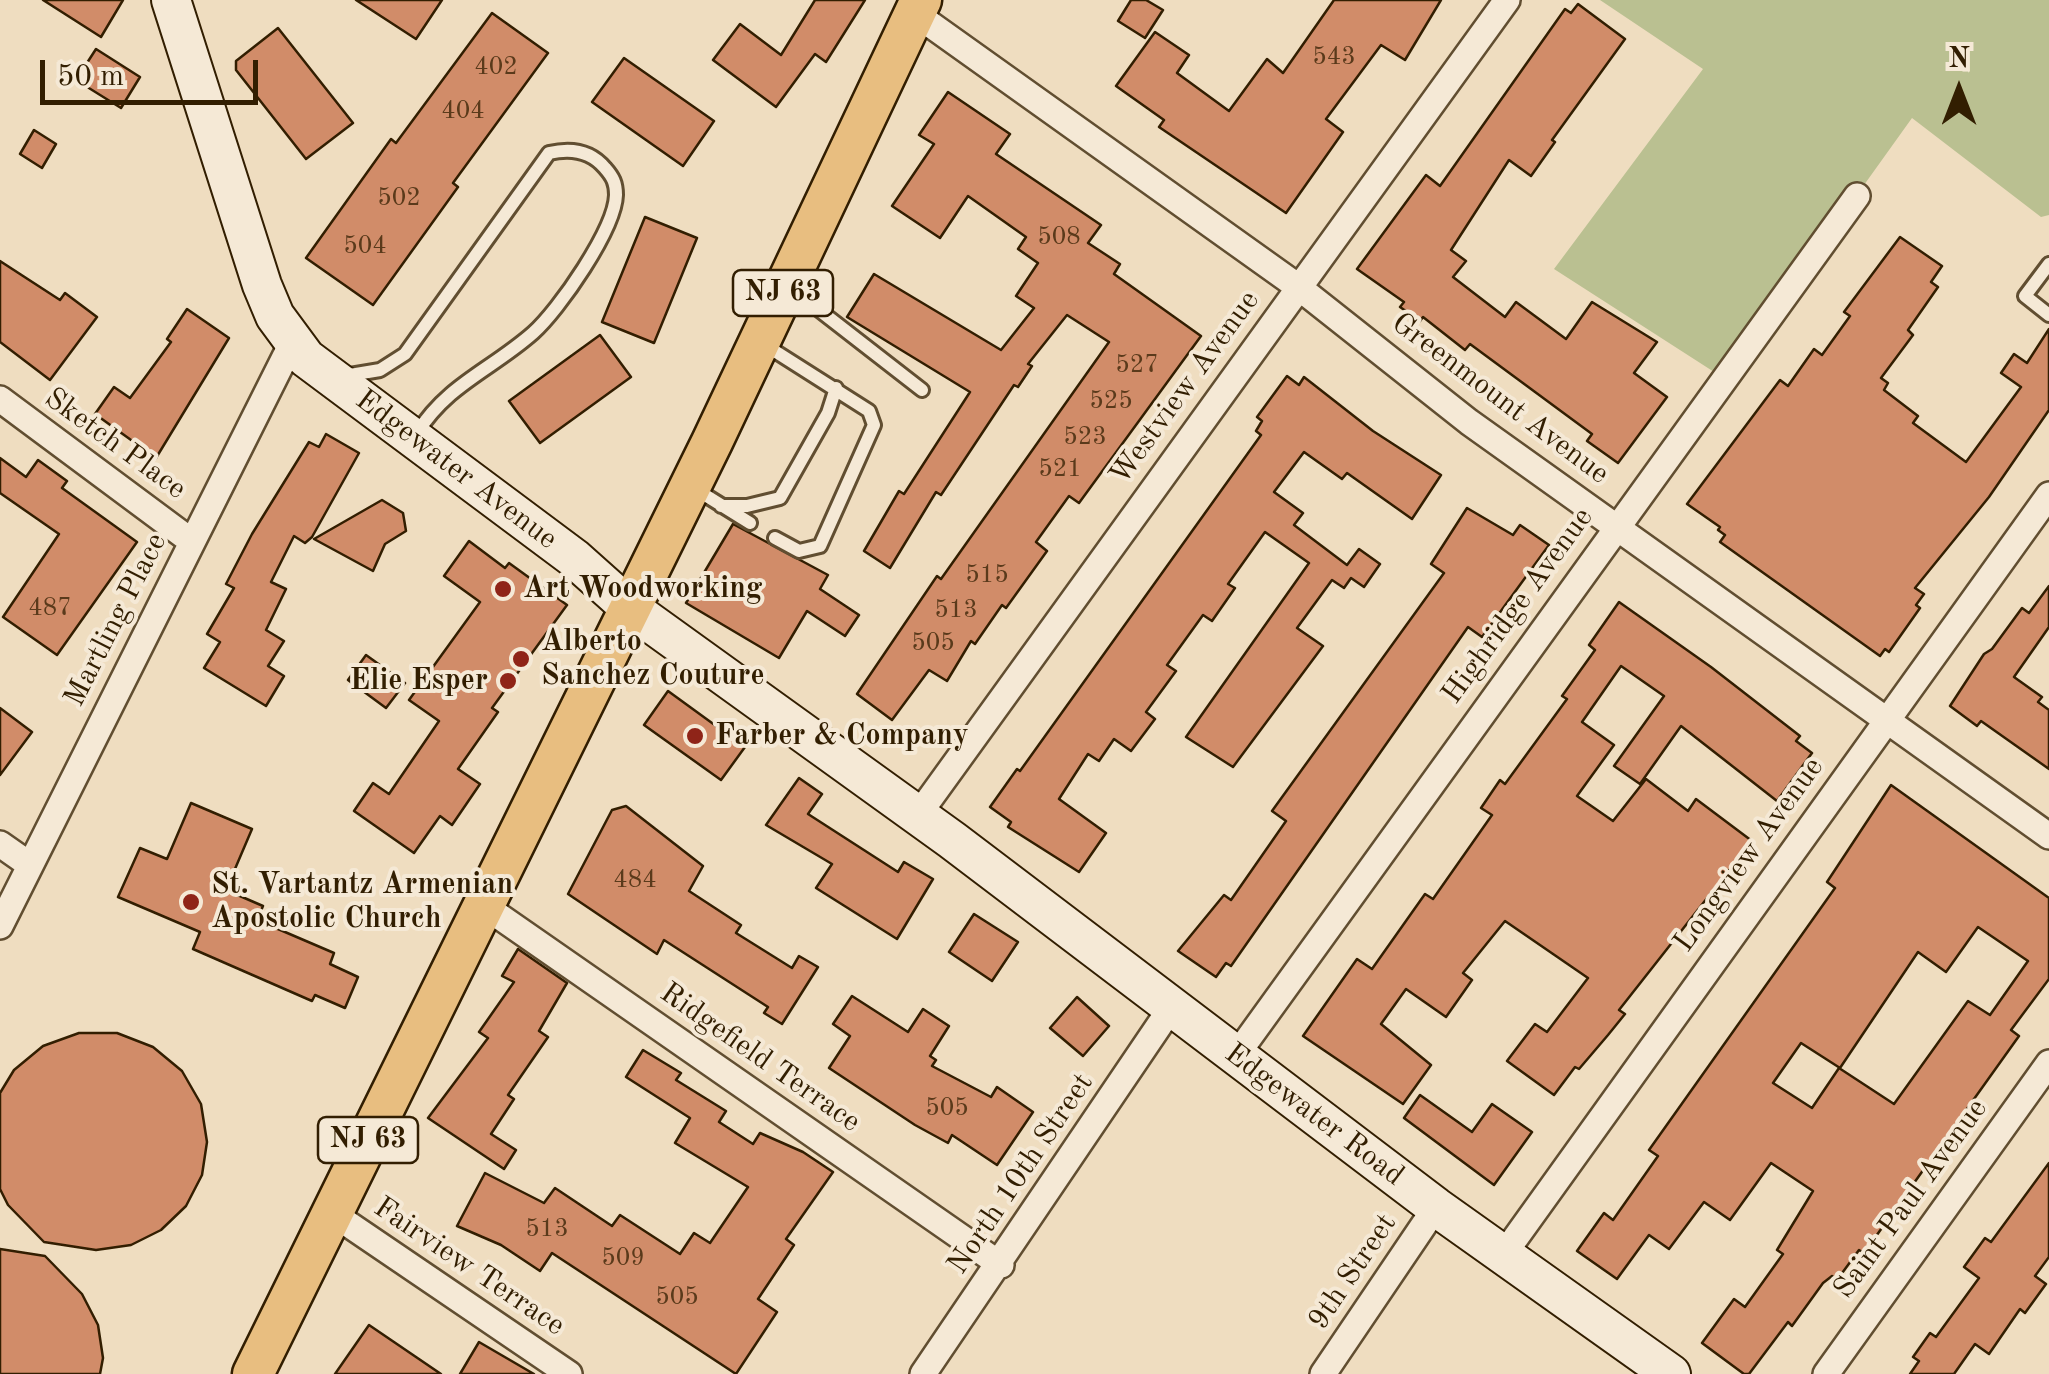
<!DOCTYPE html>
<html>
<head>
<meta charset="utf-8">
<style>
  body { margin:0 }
  #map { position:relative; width:2049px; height:1374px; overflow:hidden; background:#efddc0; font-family:"Old Standard TT",serif }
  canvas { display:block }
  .north { position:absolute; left:1909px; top:40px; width:100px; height:100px; -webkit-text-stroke:8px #f5e9d6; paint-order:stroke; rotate:0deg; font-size:28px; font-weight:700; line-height:40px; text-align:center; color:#321e01 }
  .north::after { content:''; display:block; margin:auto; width:35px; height:45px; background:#321e01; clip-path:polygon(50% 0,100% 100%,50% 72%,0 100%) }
  .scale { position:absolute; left:40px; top:60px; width:218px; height:45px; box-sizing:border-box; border:5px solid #321e01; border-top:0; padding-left:12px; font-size:30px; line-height:35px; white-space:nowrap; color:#321e01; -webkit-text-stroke:8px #f5e9d6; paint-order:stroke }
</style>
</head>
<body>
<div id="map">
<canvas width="2049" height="1374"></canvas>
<div class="north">N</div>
<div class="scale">50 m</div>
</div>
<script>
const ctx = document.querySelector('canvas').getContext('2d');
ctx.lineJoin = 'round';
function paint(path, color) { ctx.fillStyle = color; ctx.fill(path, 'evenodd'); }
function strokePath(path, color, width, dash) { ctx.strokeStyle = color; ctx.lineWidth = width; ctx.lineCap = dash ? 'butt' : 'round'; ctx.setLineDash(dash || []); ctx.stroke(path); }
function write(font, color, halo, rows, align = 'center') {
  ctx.font = font + ' "Old Standard TT",serif'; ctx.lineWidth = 8; ctx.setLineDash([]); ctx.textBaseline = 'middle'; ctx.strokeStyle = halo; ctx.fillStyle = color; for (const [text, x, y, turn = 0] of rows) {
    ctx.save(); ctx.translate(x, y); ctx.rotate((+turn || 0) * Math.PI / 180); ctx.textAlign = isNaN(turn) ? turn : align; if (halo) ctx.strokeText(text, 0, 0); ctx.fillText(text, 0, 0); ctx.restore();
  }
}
const green = new Path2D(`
  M1600,0H2049V215L2041,217L1912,118L1725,379L1554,269L1703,69Z`);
const building = new Path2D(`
  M43,0H123L101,37Z
  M356,0H442L416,39Z
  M815,0H865L826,62L815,54L776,107L713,60L740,24L781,55Z
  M1131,0H1146L1163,10L1145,38L1118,21Z
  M1334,0H1441L1405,60L1381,45L1326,119L1343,132L1286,213L1159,127L1164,120L1116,86L1155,32L1189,55L1177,73L1229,111L1267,59L1283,73Z
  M1578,4L1625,39L1552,140L1555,142L1531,176L1509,160L1451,250L1466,261L1453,277L1505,317L1516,302L1566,339L1592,302L1657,342L1634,373L1667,397L1618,463L1587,441L1592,434L1470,344L1465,350L1423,317L1420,321L1400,307L1404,302L1357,269L1426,175L1440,186L1565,9L1571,13Z
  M492,13L548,53L453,183L458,187L373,305L306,258L391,139L396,143Z
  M278,28L353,123L306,159L236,70V61Z
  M96,49L140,77L121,108L76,80Z
  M624,58L714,121L683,166L592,102Z
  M948,92L1010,134L996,154L1101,225L1088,243L1120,264L1114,274L1201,336L1079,503L1069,496L1036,542L1047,551L1006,608L1002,605L975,644L971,641L947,681L929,670L892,720L857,694L937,576L941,579L1109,342L1067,315L1028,364L1032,366L1018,387L1014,385L941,495L936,492L890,568L864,551L899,491L904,494L970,392L847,317L874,274L1001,350L1034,308L1016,296L1038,263L1018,249L1026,237L968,196L940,238L892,206L934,144L919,135Z
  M34,130L56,144L42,168L20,154Z
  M645,217L697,238L654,343L602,322Z
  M1900,237L1942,266L1931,282L1938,287L1908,330L1913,335L1881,378L1888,383L1884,390L1918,416L1913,423L1966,462L2021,387L2001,373L2014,354L2027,363L2049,329V410L1989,497L1915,588L1924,594L1916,605L1920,608L1889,652L1885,649L1880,656L1720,542L1725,535L1718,530L1720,527L1687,504L1780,380L1788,386L1814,349L1822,355L1850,316L1844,312Z
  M0,261L60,300L65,293L97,317L50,380L0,342Z
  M187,309L229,338L156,458L95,414L114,387L130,398L171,342L167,339Z
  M600,335L631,377L540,443L509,401Z
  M1287,376L1299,385L1304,377L1373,431L1441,475L1412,519L1347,473L1342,479L1304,452L1274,492L1303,513L1294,525L1347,565L1359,549L1380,564L1364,587L1351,578L1344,588L1332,580L1297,628L1323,646L1233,767L1186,737L1309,563L1265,532L1228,584L1235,588L1212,621L1203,615L1167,665L1176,671L1146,712L1155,719L1131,751L1114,739L1099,761L1088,754L1059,799L1106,833L1079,872L1008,827L1011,822L990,807L1017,769L1020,771L1261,435L1256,431L1262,421L1257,417Z
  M326,434L359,453L312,537L305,543L294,536L271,582L286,589L266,630L284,641L268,666L284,676L266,706L204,668L220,642L207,634L234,588L226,584L252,534L309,442L319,447Z
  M0,458L26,477L38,460L67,481L62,488L137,542L57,655L3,617L59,534L0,493Z
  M382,500L403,513L406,531L385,544L373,571L314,539Z
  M1467,508L1513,535L1520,525L1549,545L1482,637L1468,627L1231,966L1226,963L1216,977L1178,951L1224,895L1231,900L1286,821L1272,811L1444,573L1431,564Z
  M733,524L828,575L820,589L859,615L845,636L807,611L779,658L686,603Z
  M469,541L505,568L509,563L567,605L492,708L498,712L458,769L480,784L452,825L440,816L414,853L354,811L373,783L389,794L439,721L409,700L480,602L444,576Z
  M2049,586V627L2014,677L2042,697L2038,702L2049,710V769L1981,721L1977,726L1950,706L1984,654L1992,649L2022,608L2029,613Z
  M1619,602L1711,667L1800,736L1796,741L1812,753L1777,801L1681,726L1640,784L1614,766L1664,696L1621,666L1582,722L1614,745L1577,796L1613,821L1646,779L1688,811L1696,799L1752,841L1619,1010L1625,1014L1608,1035L1579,1069L1575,1067L1554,1095L1507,1061L1535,1024L1547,1032L1588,978L1505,921L1463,973L1472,980L1446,1017L1406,989L1381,1024L1431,1065L1403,1104L1303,1036L1357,959L1372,969L1425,894L1433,899L1492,815L1481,808L1500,780L1505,784L1567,699L1562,696L1595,650L1589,645Z
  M366,655L405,683L386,708L348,680Z
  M668,691L745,747L721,780L644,725Z
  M0,708L32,732L0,775Z
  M799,778L822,794L808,814L898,872L904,862L933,879L897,939L816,888L832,864L766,825Z
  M1891,785L2049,898V979L2011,1030L2019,1036L1864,1253L1859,1250L1837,1280L1832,1276L1823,1283L1792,1326L1788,1322L1749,1374H1744L1702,1343L1734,1299L1745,1307L1783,1254L1777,1250L1813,1191L1771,1163L1730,1220L1704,1202L1669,1249L1649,1235L1617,1279L1577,1251L1604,1213L1613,1220L1658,1156L1649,1150L1835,888L1827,882ZM1978,927L2028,961L1990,1015L1968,1001L1894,1104L1839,1068L1812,1108L1773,1083L1801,1043L1840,1068L1918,952L1946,972Z
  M191,803L252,829L226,890L263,906L257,920L334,953L330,964L358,977L345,1008L315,995L312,1001L193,949L200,932L118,897L140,848L167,859Z
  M626,806L703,866L689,891L741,925L736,933L792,968L799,956L818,967L782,1024L764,1013L768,1007L664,940L657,954L568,894L612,810Z
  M974,914L1018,942L992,981L949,952Z
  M518,949L567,983L539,1031L548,1037L508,1095L514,1099L491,1134L516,1150L504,1169L428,1118L488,1038L479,1032L514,982L502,976Z
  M852,996L908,1032L923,1009L949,1026L930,1056L936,1060L932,1066L991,1097L997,1087L1033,1112L997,1165L952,1135L948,1143L915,1125L829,1068L850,1036L833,1024Z
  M1077,997L1109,1026L1083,1056L1050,1028Z
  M79,1033H117L153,1047L182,1071L201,1104L207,1142L202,1175L186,1206L161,1230L131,1245L96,1250L44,1242L8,1205L0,1189V1093L14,1070L43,1046Z
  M643,1050L681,1073L676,1080L726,1111L719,1122L753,1144L760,1133L803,1152L833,1172L786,1239L794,1245L758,1299L777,1312L736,1374L552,1253L540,1271L501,1245L457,1226L485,1173L544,1203L555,1188L612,1226L620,1215L680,1254L694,1233L710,1243L748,1187L675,1143L690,1118L626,1077Z
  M1420,1095L1472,1132L1492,1104L1532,1132L1494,1185L1404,1118Z
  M2049,1163V1257L2035,1276L2046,1284L2025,1313L2020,1309L1989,1354L1975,1344L1954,1374H1910L1919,1361L1913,1357L1930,1333L1936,1337L1979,1278L1964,1267L1985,1238L1991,1242Z
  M0,1249L45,1256L82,1294L98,1325L103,1358L100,1374H0Z
  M369,1325L441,1374H335Z
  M479,1342L534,1374H460Z`);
const lane = new Path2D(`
  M2049,264L2025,296L2049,315
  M792,289L922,390
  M762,343L869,411L874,425L820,546L799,551L775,538
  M344,376L380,370L405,354L549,153C570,148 590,150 605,168C613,177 616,183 616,195C615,229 559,310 533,333C491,370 448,384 417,433
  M697,490L750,523
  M721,506H747L780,498L828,413L836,388`);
const street = new Path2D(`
  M913,12L1297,286L1469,422L2049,836
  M0,399L191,541
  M918,815L1507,0
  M0,844L30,865
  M483,905L1001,1265
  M0,926L292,343
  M1235,1057L1857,196
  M332,1213L569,1374
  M1504,1254L2049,495
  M923,1374L1171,1008
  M1323,1374L1436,1207
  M1826,1374L2049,1063`);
const secondary = new Path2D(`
  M171,0L262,285L275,316L306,358L574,558L630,608L952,840L1436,1207L1671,1374`);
const primary = new Path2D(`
  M253,1374L712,442L921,0`);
const markers = [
  [503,589,10,"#8f2418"],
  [521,659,10,"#8f2418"],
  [508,681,10,"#8f2418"],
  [695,736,10,"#8f2418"],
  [191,902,10,"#8f2418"]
];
const numberNames = [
  ["543",1334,57],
  ["402",496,67],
  ["404",463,111],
  ["502",399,198],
  ["508",1059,237],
  ["504",365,246],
  ["527",1137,365],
  ["525",1111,401],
  ["523",1085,437],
  ["521",1060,469],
  ["515",987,575],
  ["487",50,608],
  ["513",956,610],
  ["505",933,643],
  ["484",635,880],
  ["505",947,1108],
  ["513",547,1229],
  ["509",623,1258],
  ["505",677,1297]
];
const shields = [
  [783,293,100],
  [368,1140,100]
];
const shieldNames = [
  ["NJ 63",783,293],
  ["NJ 63",368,1140]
];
const streetNames = [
  ["Westview Avenue",1185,388,-54],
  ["Greenmount Avenue",1500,399,37],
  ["Sketch Place",115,444,36],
  ["Edgewater Avenue",456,470,37],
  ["Highridge Avenue",1518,606,-54],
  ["Martling Place",116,620,-63],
  ["Longview Avenue",1749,855,-54],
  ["Ridgefield Terrace",760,1058,35],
  ["Edgewater Road",1314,1115,37],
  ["North 10th Street",1021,1174,-56],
  ["Saint Paul Avenue",1911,1199,-54],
  ["Fairview Terrace",469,1267,34],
  ["9th Street",1353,1272,-56]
];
const poiNames = [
  ["Art Woodworking",523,589],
  ["Alberto",541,642],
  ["Sanchez Couture",541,676],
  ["Elie Esper",488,681,"right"],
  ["Farber & Company",715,736],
  ["St. Vartantz Armenian",211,885],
  ["Apostolic Church",211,919]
];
paint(green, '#bac091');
paint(building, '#d18c69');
strokePath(building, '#321e01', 2.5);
strokePath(lane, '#614e31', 18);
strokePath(street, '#614e31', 30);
strokePath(secondary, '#321e01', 42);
strokePath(primary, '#321e01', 45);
strokePath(lane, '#f5e9d6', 12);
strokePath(street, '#f5e9d6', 25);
strokePath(secondary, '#f5e9d6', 38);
strokePath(primary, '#e8be80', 40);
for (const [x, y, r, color] of markers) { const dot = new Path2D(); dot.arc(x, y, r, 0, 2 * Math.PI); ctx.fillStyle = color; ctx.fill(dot); strokePath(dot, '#f5e9d6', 4); }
write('25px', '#5a3a1b', null, numberNames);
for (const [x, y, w] of shields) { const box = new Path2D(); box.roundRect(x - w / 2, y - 23, w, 46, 8); ctx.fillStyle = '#f5e9d6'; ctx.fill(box); strokePath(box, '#321e01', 2.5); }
write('bold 28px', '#321e01', null, shieldNames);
write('30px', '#321e01', '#f5e9d6', streetNames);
write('bold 30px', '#321e01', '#f5e9d6', poiNames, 'left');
</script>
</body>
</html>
